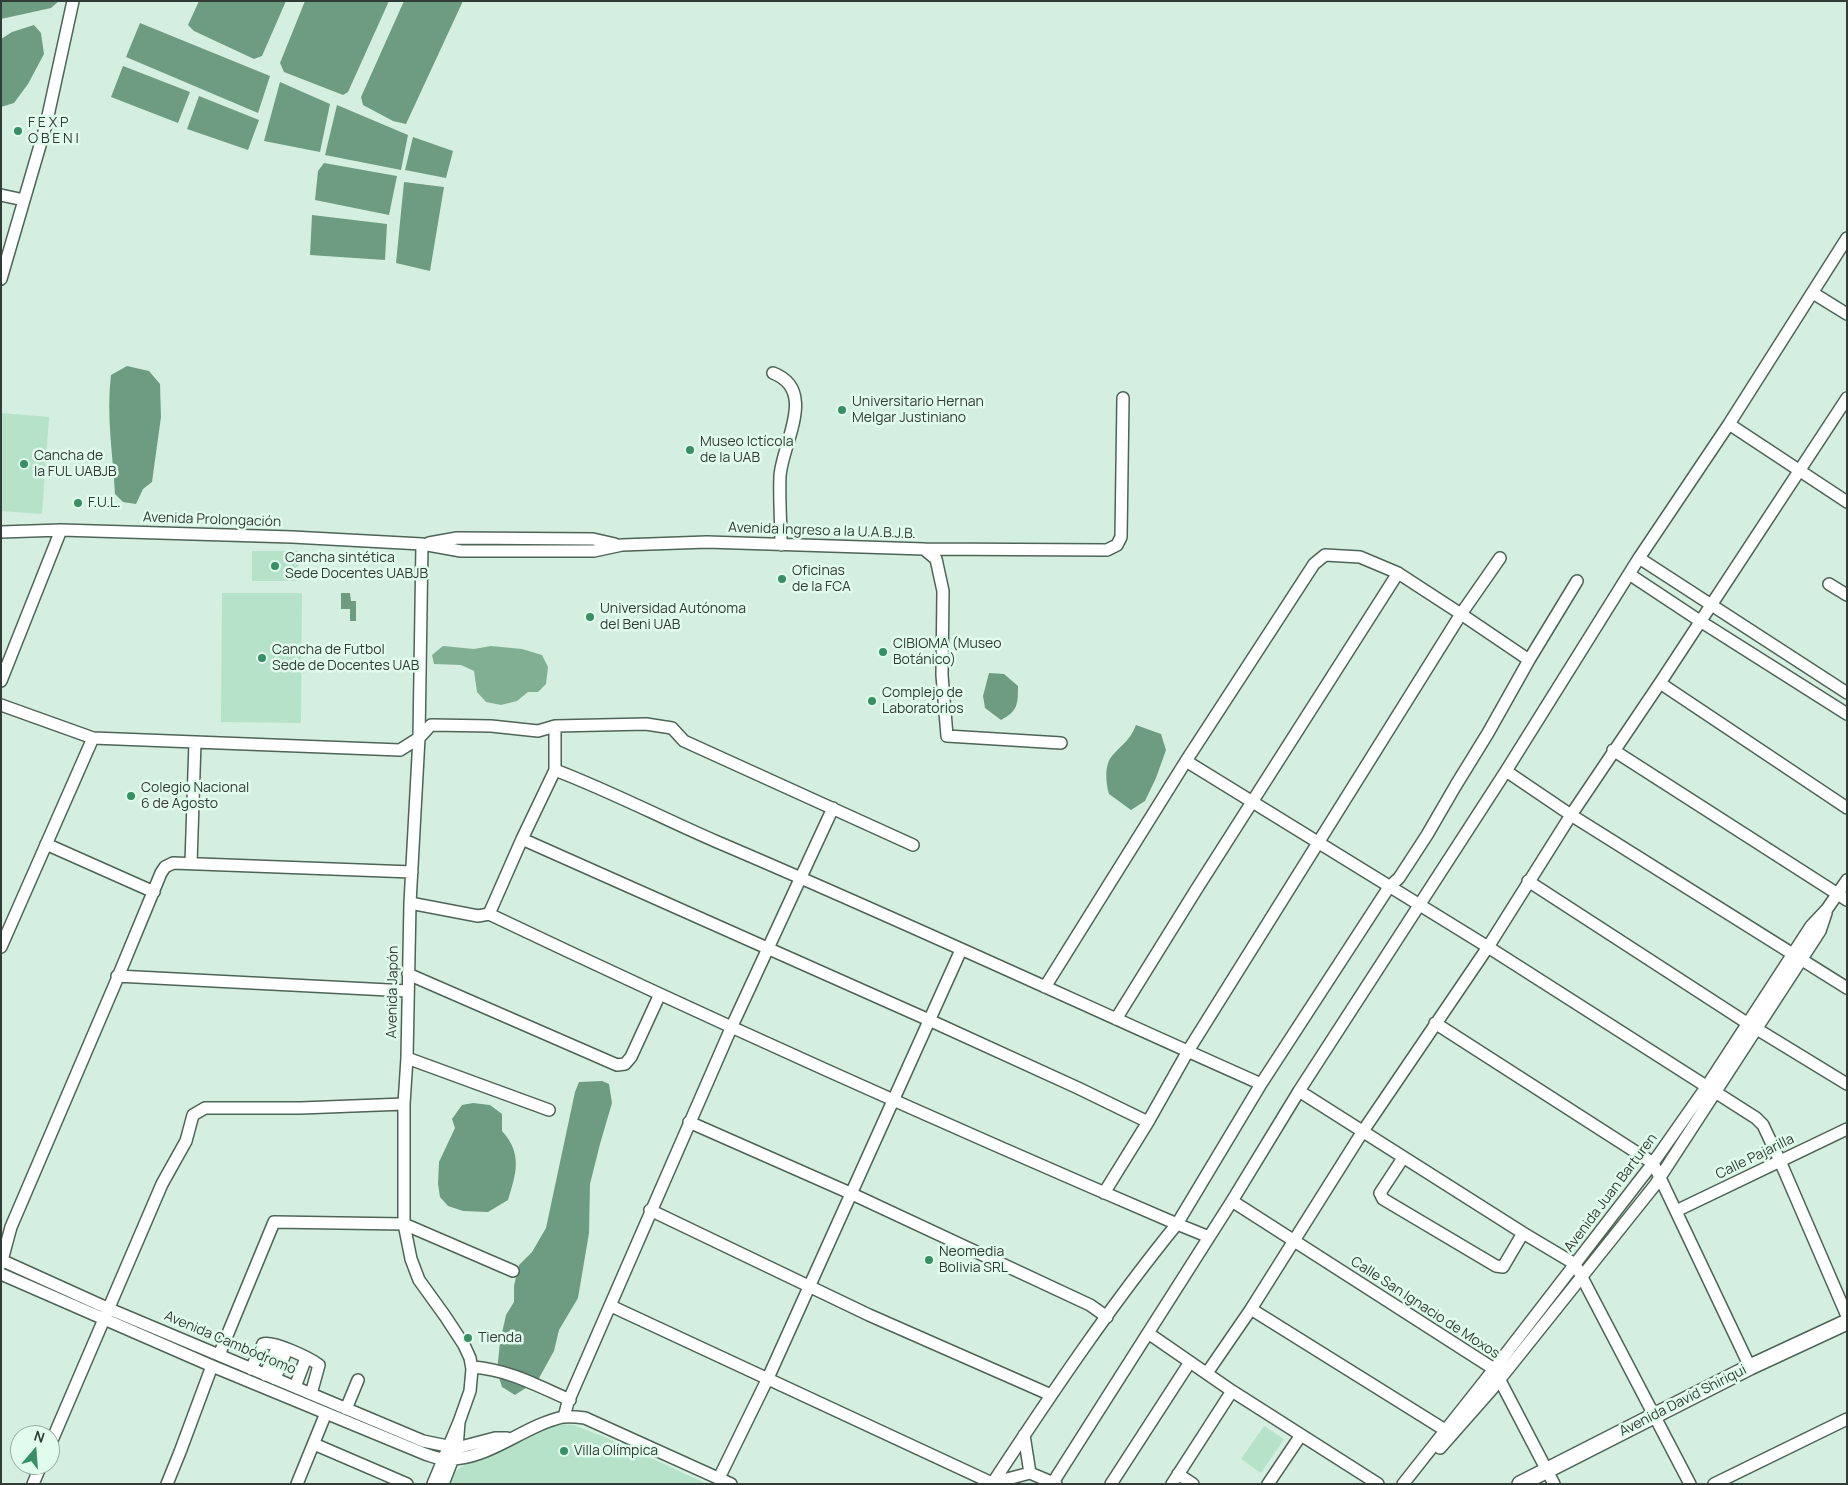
<!DOCTYPE html>
<html>
<head>
<meta charset="utf-8">
<style>
  body { margin:0 }
  #map { position:relative; width:1848px; height:1485px; overflow:hidden; background:#d4efdf; font-family:Manrope,sans-serif }
  canvas { display:block }
  .frame { position:absolute; inset:0; border:2px solid #323c36; pointer-events:none }
  .north { position:absolute; left:10px; top:1425px; width:50px; height:50px; box-sizing:border-box; background:#e1fcec; border:1px solid #9bafa3; border-radius:50%; rotate:18deg; font-size:14px; font-weight:700; line-height:20px; text-align:center; color:#323c36 }
  .north::after { content:''; display:block; margin:auto; width:18px; height:22px; background:#368f65; clip-path:polygon(50% 0,100% 100%,50% 72%,0 100%) }
</style>
</head>
<body>
<div id="map">
<canvas width="1848" height="1485"></canvas>
<div class="frame"></div>
<div class="north">N</div>
</div>
<script>
const ctx = document.querySelector('canvas').getContext('2d');
ctx.lineJoin = 'round';
function paint(path, color) { ctx.fillStyle = color; ctx.fill(path, 'evenodd'); }
function strokePath(path, color, width, dash) { ctx.strokeStyle = color; ctx.lineWidth = width; ctx.lineCap = dash ? 'butt' : 'round'; ctx.setLineDash(dash || []); ctx.stroke(path); }
function write(font, color, halo, rows, align = 'center') {
  ctx.font = font + ' Manrope,sans-serif'; ctx.lineWidth = 5; ctx.setLineDash([]); ctx.textBaseline = 'middle'; ctx.strokeStyle = halo; ctx.fillStyle = color; for (const [text, x, y, turn = 0] of rows) {
    ctx.save(); ctx.translate(x, y); ctx.rotate((+turn || 0) * Math.PI / 180); ctx.textAlign = isNaN(turn) ? turn : align; if (halo) ctx.strokeText(text, 0, 0); ctx.fillText(text, 0, 0); ctx.restore();
  }
}
const green = new Path2D(`
  M1,413L49,417L42,514L1,511Z
  M252,551H298V581H252Z
  M222,593H302L301,723L221,722Z
  M559,1424L574,1425L607,1438L707,1484H444L448,1477L464,1465L540,1428Z
  M1264,1426L1284,1439L1261,1473L1241,1459Z`);
const forest = new Path2D(`
  M443,646L474,649L491,646L522,649L542,655L548,667L546,684L538,692H528L517,701L501,705L486,702L477,692L474,671L461,665L434,664L432,655Z`);
const water = new Path2D(`
  M1,1H59L51,8L1,19Z
  M199,1H286L262,56L254,59L194,31L188,25Z
  M305,1H389L348,92L343,95L284,72L280,63Z
  M404,1H463L406,124L393,121L363,105L361,97Z
  M140,23L270,76L258,113L126,57Z
  M34,25L41,33L44,54L28,84L14,103L1,107V39L12,32Z
  M123,66L190,92L178,123L111,97Z
  M280,82L330,104L320,152L264,141Z
  M199,96L259,120L248,150L187,129Z
  M337,105L408,135L401,170L325,155Z
  M413,137L453,151L446,178L405,170Z
  M324,163L397,176L389,215L315,200L318,171Z
  M404,182L444,187L430,271L396,263Z
  M312,215L387,224L385,260L310,255Z
  M127,366L149,371L160,384L161,417L152,482L143,489L136,504L123,502L115,494C113,455 106,415 111,375Z
  M341,593H350L351,601H356V621H350V609H341Z
  M989,673L1004,674L1018,686C1018,704 1018,711 1001,720L985,708L983,696Z
  M1136,725L1161,734L1166,750L1156,778L1145,801L1131,810L1109,794C1106,783 1104,765 1112,756C1123,743 1129,742 1136,725Z
  M602,1081L609,1084L612,1103L600,1144L590,1184L589,1233L578,1298L559,1330L554,1351L538,1380L515,1395L502,1387L497,1371L500,1342L506,1315L514,1302V1286L519,1265L532,1252L546,1228L575,1092L579,1082Z
  M473,1103L490,1105L502,1114V1131C523,1154 516,1174 508,1200L488,1212L463,1211L448,1206L440,1197L438,1184L439,1162L455,1128L452,1119L462,1105Z`);
const minor = new Path2D(`
  M1,195L24,200
  M1,279L46,125L73,1
  M1813,293L1847,314
  M773,373C818,390 782,444 780,476C779,498 781,522 781,545
  M1729,424L1847,502
  M1,532L61,530L292,537L422,544L461,551H594L622,545L707,542L924,549L936,559L943,591L942,675L947,736L1061,743
  M429,543L457,538L593,539L615,544
  M422,544L419,738L410,903L407,1058L404,1104V1224L411,1259L419,1280L445,1316L464,1345L470,1358L472,1369L470,1391L459,1422
  M924,549L1107,550L1117,545L1121,537L1123,398
  M1639,558L1847,693
  M1629,574L1700,621L1847,714
  M1829,584L1847,595
  M1,681L61,530
  M1660,683L1847,808
  M1,705L93,738L400,750L419,738L431,725L491,726L538,731L555,726L646,724L672,728L684,741L913,845
  M555,726V770C610,791 662,818 715,841C899,919 1079,1003 1261,1084
  M1613,750L1847,900
  M1186,761L1488,947L1756,1118L1763,1125L1780,1161L1847,1316
  M1506,771L1571,815L1847,988
  M522,839L929,1020L1078,1088L1148,1122
  M46,844L154,892
  M191,863L195,742
  M1528,881L1747,1023L1847,1084
  M410,903L478,916L489,914C716,1022 946,1125 1177,1224L1261,1084L1389,887L1399,878L1427,835L1456,785L1488,733L1529,660L1577,581
  M489,914L522,839L555,770
  M1,947L93,738
  M408,974L617,1065L625,1064L631,1057L660,994
  M117,976L408,991
  M1045,987L1186,761L1314,564L1325,555L1360,557L1398,573L1461,614L1500,558
  M1116,1019L1196,890L1398,573
  M1435,1023L1653,1163L1750,1367
  M407,1058L549,1110
  M1299,1091L1523,1233L1575,1264L1690,1484
  M689,1122L850,1193L1090,1305L1107,1317
  M1403,1158L1380,1193L1383,1199L1496,1266L1503,1267L1523,1233
  M1104,1193L1148,1122L1188,1051L1461,614L1529,660
  M1232,1201L1494,1369L1554,1484
  M650,1210L869,1315L1051,1395
  M1676,1211L1847,1129
  M1,1260L107,1308L423,1441L457,1448L495,1438H507
  M1,1264L11,1227L115,984L161,873L165,867L173,863L412,872
  M1,1274L212,1366L425,1454C431,1456 438,1459 444,1459C487,1462 522,1426 563,1417C570,1416 578,1417 585,1418L731,1484
  M611,1306L992,1483L1030,1473L1056,1484
  M1251,1309L1445,1430
  M1148,1333L1232,1391L1378,1484
  M219,1355L274,1222L404,1224L513,1271
  M472,1367C507,1369 538,1386 570,1400
  M251,1369L263,1344C272,1340 310,1358 319,1365L311,1394
  M1207,1373L1251,1309L1363,1131L1488,947L1571,815L1660,683L1847,398
  M265,1375L278,1346
  M275,1379L287,1349
  M295,1387L306,1358
  M346,1409L358,1380
  M564,1417L568,1402L732,1026L833,808
  M1024,1435L1030,1473
  M314,1444L407,1484
  M50,1445L162,1184L186,1141L193,1115L205,1108H301L404,1104
  M1440,1448L1492,1389L1655,1185L1820,931L1826,913
  M1178,1474L1193,1484
  M719,1478L768,1378L961,950
  M33,1484L41,1465
  M167,1484L180,1452L212,1366
  M297,1484L326,1413
  M433,1484L459,1422L457,1448L443,1484
  M992,1484C1050,1396 1110,1306 1177,1224L1209,1237
  M1052,1484L1232,1201L1299,1091L1506,771L1639,558L1729,424L1847,238
  M1111,1484L1190,1362
  M1172,1484L1232,1391
  M1268,1484L1301,1435
  M1403,1484L1494,1369L1653,1163L1707,1086L1811,926L1827,909L1847,880
  M1714,1484L1847,1419`);
const major = new Path2D(`
  M1520,1484L1750,1367L1847,1322`);
const markers = [
  [18,131,5,"#368f65"],
  [842,410,5,"#368f65"],
  [690,450,5,"#368f65"],
  [24,464,5,"#368f65"],
  [78,503,5,"#368f65"],
  [275,566,5,"#368f65"],
  [782,579,5,"#368f65"],
  [590,617,5,"#368f65"],
  [883,652,5,"#368f65"],
  [262,658,5,"#368f65"],
  [872,701,5,"#368f65"],
  [131,796,5,"#368f65"],
  [929,1260,5,"#368f65"],
  [468,1338,5,"#368f65"],
  [564,1451,5,"#368f65"]
];
const poiNames = [
  ["F E X P",28,123],
  ["O B E N I",28,139],
  ["Universitario Hernan",852,402],
  ["Melgar Justiniano",852,418],
  ["Museo Ictícola",700,442],
  ["de la UAB",700,458],
  ["Cancha de",34,456],
  ["la FUL UABJB",34,472],
  ["F.U.L.",88,503],
  ["Cancha sintética",285,558],
  ["Sede Docentes UABJB",285,574],
  ["Oficinas",792,571],
  ["de la FCA",792,587],
  ["Universidad Autónoma",600,609],
  ["del Beni UAB",600,625],
  ["CIBIOMA (Museo",893,644],
  ["Botánico)",893,660],
  ["Cancha de Futbol",272,650],
  ["Sede de Docentes UAB",272,666],
  ["Complejo de",882,693],
  ["Laboratorios",882,709],
  ["Colegio Nacional",141,788],
  ["6 de Agosto",141,804],
  ["Neomedia",939,1252],
  ["Bolivia SRL",939,1268],
  ["Tienda",478,1338],
  ["Villa Olímpica",574,1451]
];
const streetNames = [
  ["Avenida Prolongación",212,520,2],
  ["Avenida Ingreso a la U.A.B.J.B.",822,531,2],
  ["Avenida Japón",393,992,-89],
  ["Calle Pajarilla",1755,1157,-26],
  ["Avenida Juan Barturen",1611,1193,-53],
  ["Calle San Ignacio de Moxos",1425,1308,33],
  ["Avenida Cambódromo",230,1343,23],
  ["Avenida David Shiriqui",1683,1401,-27]
];
paint(green, '#b5e2c8');
paint(forest, '#80af94');
paint(water, '#6e9c82');
strokePath(minor, '#4d6457', 14);
strokePath(major, '#4d6457', 18);
strokePath(minor, '#fff', 11);
strokePath(major, '#fff', 15);
for (const [x, y, r, color] of markers) { const dot = new Path2D(); dot.arc(x, y, r, 0, 2 * Math.PI); ctx.fillStyle = color; ctx.fill(dot); strokePath(dot, '#e1fcec', 2); }
write('14px', '#323c36', '#e1fcec', poiNames, 'left');
write('14px', '#323c36', '#e1fcec', streetNames);
</script>
</body>
</html>
